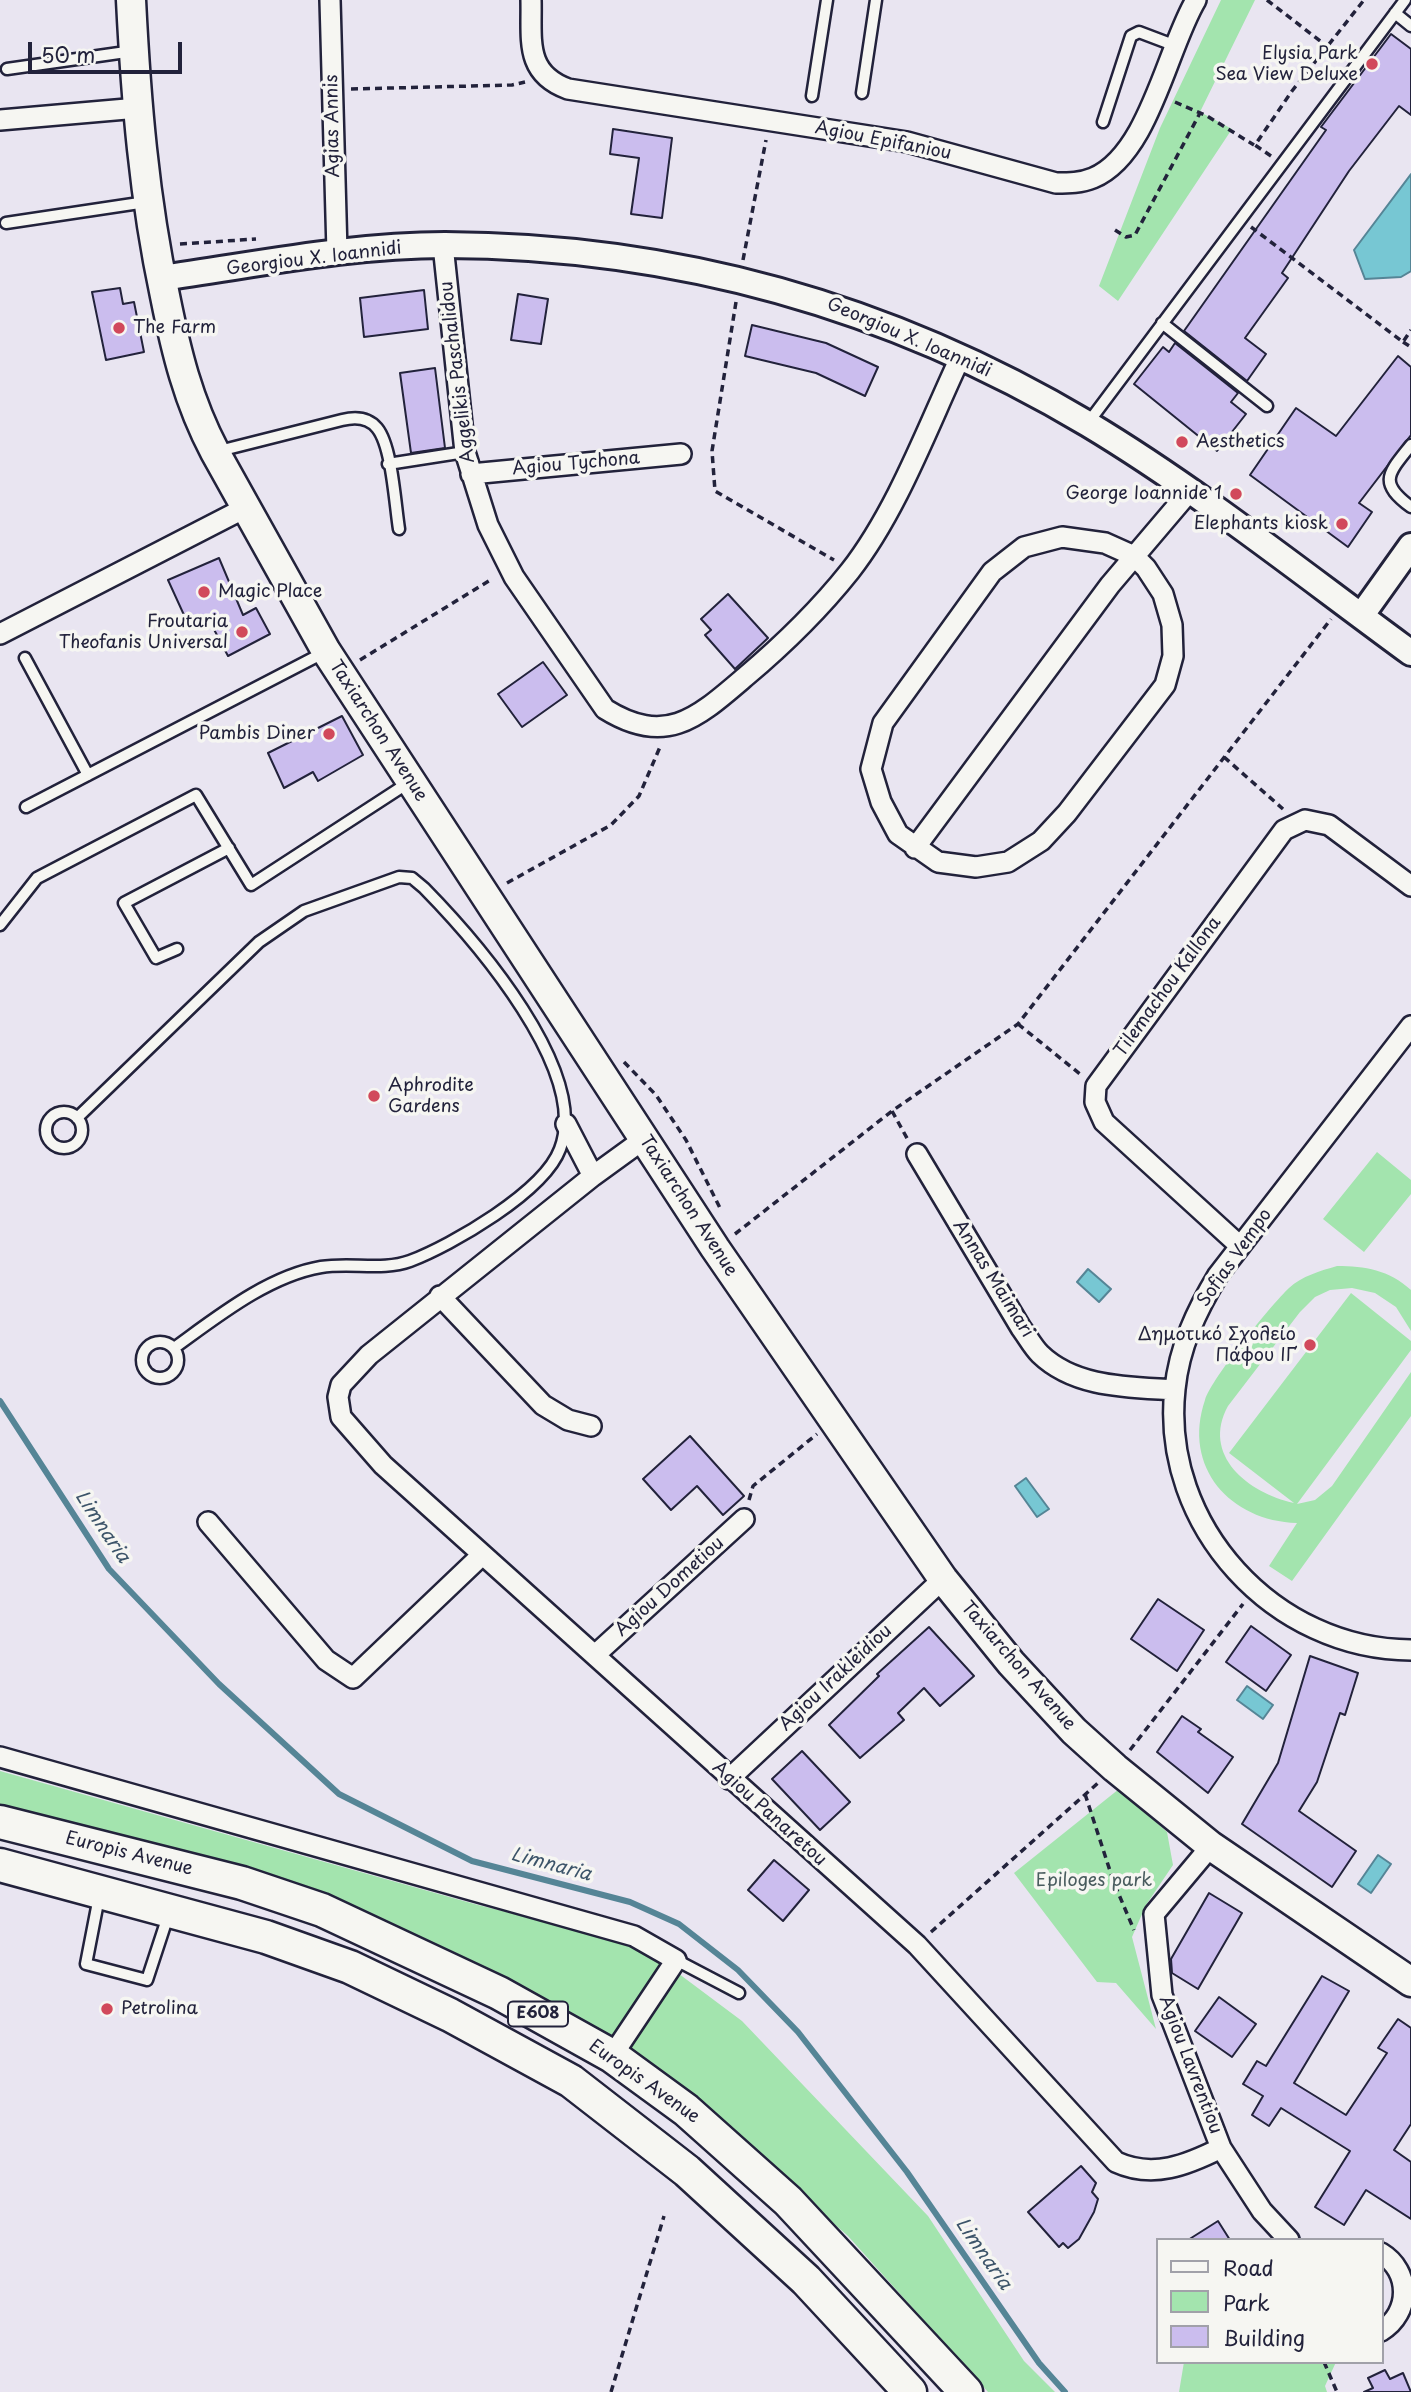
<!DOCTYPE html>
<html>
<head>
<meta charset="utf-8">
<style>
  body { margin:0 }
  #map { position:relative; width:1411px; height:2392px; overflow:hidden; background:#e9e5f1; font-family:"Playpen Sans",sans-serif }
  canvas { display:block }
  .legend { position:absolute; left:1156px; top:2238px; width:228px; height:126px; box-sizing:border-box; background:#f6f6f2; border:2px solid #a1a1a9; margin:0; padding:9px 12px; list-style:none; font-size:21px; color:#22223b }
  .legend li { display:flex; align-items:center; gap:14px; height:35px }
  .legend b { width:35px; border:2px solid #a1a1a9 }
  .scale { position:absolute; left:28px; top:42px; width:154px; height:32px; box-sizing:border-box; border:4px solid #22223b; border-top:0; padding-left:9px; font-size:21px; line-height:24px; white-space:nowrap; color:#22223b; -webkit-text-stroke:5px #f6f6f2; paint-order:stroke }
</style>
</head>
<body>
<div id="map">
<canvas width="1411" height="2392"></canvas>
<ul class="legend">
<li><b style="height:9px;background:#f6f6f2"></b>Road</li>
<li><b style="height:19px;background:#a3e4ae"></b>Park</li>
<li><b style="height:19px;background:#cbbdee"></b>Building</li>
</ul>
<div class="scale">50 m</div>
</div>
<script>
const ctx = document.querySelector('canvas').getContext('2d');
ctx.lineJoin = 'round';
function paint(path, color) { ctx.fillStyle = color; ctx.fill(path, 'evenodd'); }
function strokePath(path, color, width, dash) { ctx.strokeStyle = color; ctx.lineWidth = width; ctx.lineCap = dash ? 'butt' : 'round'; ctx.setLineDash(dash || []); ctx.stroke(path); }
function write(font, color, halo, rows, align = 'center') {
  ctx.font = font + ' "Playpen Sans",sans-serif'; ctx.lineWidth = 7; ctx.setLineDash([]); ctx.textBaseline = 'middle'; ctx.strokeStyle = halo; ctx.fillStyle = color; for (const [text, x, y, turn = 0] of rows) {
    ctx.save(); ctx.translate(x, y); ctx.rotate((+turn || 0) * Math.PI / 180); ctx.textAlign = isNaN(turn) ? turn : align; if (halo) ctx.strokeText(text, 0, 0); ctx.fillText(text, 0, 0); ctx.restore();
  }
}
const green = new Path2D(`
  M1221,0H1255L1200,112L1232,129L1118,301L1099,286L1160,128Z
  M1377,1152L1411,1180V1194L1364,1252L1323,1219Z
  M1337,1266C1365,1266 1389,1270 1411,1290V1331L1396,1307L1375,1293L1352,1288L1330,1290L1315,1297L1300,1312L1228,1406C1201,1455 1248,1493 1294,1503L1229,1453L1351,1293L1411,1341V1350L1297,1504L1315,1500L1332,1486L1411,1372V1416L1292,1581L1269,1566L1297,1523C1230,1521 1182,1467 1205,1400C1212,1378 1271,1305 1289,1288C1302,1276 1320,1271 1337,1266Z
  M0,1771L478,1905L639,1944L742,2021L928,2216L1024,2361L1055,2392H988L848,2236L671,2082L315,1902L0,1817Z
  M1119,1789L1167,1832L1173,1865L1146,1905L1132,1937L1156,2029L1116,1983L1097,1982L1014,1873Z
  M1184,2362H1336L1325,2386L1327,2392H1179Z`);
const water = new Path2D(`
  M1411,174V271L1401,277L1365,279L1354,250Z
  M1088,1269L1111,1289L1099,1302L1077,1282Z
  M1026,1478L1049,1509L1037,1517L1015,1486Z
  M1247,1686L1273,1705L1263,1719L1237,1700Z
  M1378,1855L1391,1864L1371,1893L1358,1884Z`);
const stream = new Path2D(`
  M0,1401L109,1569L219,1684L339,1794L472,1861L630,1902L679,1924L738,1970L798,2032L907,2172L1039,2363L1065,2392`);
const building = new Path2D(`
  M1391,34L1411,49V115L1399,106L1349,171L1282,273L1288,278L1245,338L1266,354L1247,381L1184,331L1326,130L1321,127Z
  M613,129L672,138L662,218L631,214L639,158L610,154Z
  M120,288L123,304L134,302L144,352L106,360L92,292Z
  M424,290L428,329L364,337L360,298Z
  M518,294L548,299L541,344L511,340Z
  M752,325L826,343L878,367L865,396L816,373L745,356Z
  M1175,343L1238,393L1231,402L1246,414L1217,451L1134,384L1163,347L1169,352Z
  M1398,356L1411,367V435L1359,503L1372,512L1348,547L1250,475L1296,408L1336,436Z
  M435,368L445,448L411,453L400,373Z
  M219,558L243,615L256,608L270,634L228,656L208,618L189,626L168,580Z
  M728,594L768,638L735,669L705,635L711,630L701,619Z
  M543,662L567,695L522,727L498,694Z
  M342,716L363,755L318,781L313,772L284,788L268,753Z
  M690,1436L744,1496L723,1515L697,1486L671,1510L643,1479Z
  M1158,1599L1204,1630L1177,1671L1131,1639Z
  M1251,1626L1291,1655L1266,1691L1226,1662Z
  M929,1627L974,1676L940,1706L924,1688L898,1713L904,1720L860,1758L829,1725L879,1676L877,1674Z
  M1310,1656L1358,1673L1345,1715L1340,1713L1317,1782L1299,1811L1356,1851L1332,1887L1242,1824L1278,1763Z
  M1182,1716L1201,1729L1198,1732L1233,1757L1208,1793L1157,1752Z
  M802,1751L850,1802L820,1830L772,1779Z
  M774,1860L809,1890L783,1921L748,1890Z
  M1209,1893L1242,1913L1198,1989L1172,1973L1171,1959Z
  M1322,1976L1349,1991L1294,2083L1346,2115L1387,2053L1378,2048L1398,2019L1411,2028V2124L1394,2150L1411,2162V2219L1366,2190L1344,2225L1315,2207L1350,2151L1281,2108L1269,2126L1252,2115L1263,2096L1243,2084L1257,2061L1266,2066Z
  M1219,1997L1256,2024L1232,2057L1195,2031Z
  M1081,2166L1096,2183L1092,2192L1098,2199L1094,2212L1079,2239L1068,2248L1063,2243L1059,2247L1028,2212Z
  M1218,2221L1230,2240H1188Z
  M1385,2370L1390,2379L1403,2373L1411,2392H1364L1373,2388L1368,2378Z`);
const path = new Path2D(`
  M1267,0L1328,47
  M351,89L512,85L525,82
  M1175,102L1207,116L1254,145
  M1271,156L1255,145L1292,91L1364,0
  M1251,227L1403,342L1411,330
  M1115,230L1126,237L1135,235L1200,113
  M180,244L256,239
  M743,260L766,140
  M736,302L712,451L715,491L834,560
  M1403,342L1411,347
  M360,660L492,579
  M1224,757L1283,809
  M507,883L611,825L639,796L660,747
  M1018,1024L1080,1074
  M624,1062L656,1095L686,1140L721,1210
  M892,1111L908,1140
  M735,1234L892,1111L1018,1024L1331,619
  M749,1500L753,1486L817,1434
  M1130,1750L1243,1604
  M1085,1794L1114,1883L1134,1930
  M931,1932L1098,1783
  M1324,2362L1337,2392
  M611,2392L664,2216`);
const service = new Path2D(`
  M1395,13L1411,26
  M7,69L133,51
  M862,93L876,0
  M812,96L827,0
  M1103,122L1131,36L1139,32L1176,46
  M6,223L146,202
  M1162,323L1267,406
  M1088,423L1405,0
  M1411,445C1389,473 1377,482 1411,507
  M219,451L342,420C354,417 368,417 377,428C392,446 395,504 399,529
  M388,464L465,452
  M25,658L88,775
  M26,807L325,652
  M0,925L37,878L196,795L251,885L408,783
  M177,949L156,958L124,903L229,848
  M46 1130a18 18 0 1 1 36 0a18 18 0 1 1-36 0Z
  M77,1118L259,942L304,911L399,877L412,878L424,888C475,940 590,1071 560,1149C544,1192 452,1245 410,1261C383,1271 350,1262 321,1267C268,1276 217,1317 174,1348
  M142 1360a18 18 0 1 1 36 0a18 18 0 1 1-36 0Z
  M99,1897L86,1964L147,1980L168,1916
  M676,1960L739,1993`);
const minor = new Path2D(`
  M330,0L337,252
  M531,0C532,39 524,73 568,89L907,142L1056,183C1069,183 1081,183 1093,178C1149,155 1167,48 1196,0
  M0,120L138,108
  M443,245L465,452L488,525L514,577L605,709C666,747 697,718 745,677C783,645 819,610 850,571C897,511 928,426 960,358
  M471,474L681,454
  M1062,537L1105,543L1134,556L1146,568L1163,594L1172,625L1173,656L1165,685L1067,813L1041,841L1008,862L976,867L938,862L898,834L881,802L871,769L883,723L992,572L1024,547Z
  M0,634L245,508
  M915,848L1110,585L1189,492
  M1411,1026L1218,1275C1197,1310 1179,1347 1175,1389C1160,1526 1275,1650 1411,1650
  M566,1124L593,1176
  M644,1139L593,1176L369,1355L341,1385L338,1397L341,1417L383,1465L917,1945L1116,2162C1153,2179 1187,2165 1221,2148
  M917,1154L1021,1328C1027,1336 1033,1347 1040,1354C1075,1388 1129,1387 1174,1390
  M1240,1246L1104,1122L1095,1102L1096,1086L1284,830L1305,820L1329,825L1411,886
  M440,1296L543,1405L568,1420L591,1426
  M208,1522L326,1660L353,1678L482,1555
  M595,1655L744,1519
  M0,1757L634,1936L676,1960L612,2056
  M729,1779L943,1579
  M1211,1846L1154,1914L1162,1995L1221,2148L1262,2211L1289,2240
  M1381,2253C1411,2271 1411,2313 1381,2331`);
const tertiary = new Path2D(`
  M161,278C255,265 350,245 445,245C676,246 890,306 1088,424C1198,490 1307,577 1411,653
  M1361,616L1411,546`);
const secondary = new Path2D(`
  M131,0C136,100 144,198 165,296C176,351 188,401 215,452L326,651L715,1248L943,1579L1011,1663L1074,1731L1115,1768L1211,1846L1411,1982`);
const trunk = new Path2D(`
  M0,1822L242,1883L322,1910L499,1993L612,2056L686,2110L788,2201L966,2392
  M0,1865L266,1937L350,1967L450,2015L571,2081L687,2171L806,2280L910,2392`);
const markers = [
  [1372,64,7,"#d1495b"],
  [119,328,7,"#d1495b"],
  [1182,442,7,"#d1495b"],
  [1236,494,7,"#d1495b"],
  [1342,524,7,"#d1495b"],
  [204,592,7,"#d1495b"],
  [242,632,7,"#d1495b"],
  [329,734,7,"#d1495b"],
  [374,1096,7,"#d1495b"],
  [1310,1345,7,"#d1495b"],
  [107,2009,7,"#d1495b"]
];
const shields = [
  [538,2014,60]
];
const shieldNames = [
  ["E608",538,2014]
];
const poiNames = [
  ["Elysia Park",1358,54],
  ["Sea View Deluxe",1358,75],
  ["The Farm",133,328,"left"],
  ["Aesthetics",1196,442,"left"],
  ["George Ioannide 1",1222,494],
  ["Elephants kiosk",1328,524],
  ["Magic Place",218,592,"left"],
  ["Froutaria",228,622],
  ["Theofanis Universal",228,643],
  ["Pambis Diner",315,734],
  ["Aphrodite",388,1086,"left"],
  ["Gardens",388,1107,"left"],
  ["Δημοτικό Σχολείο",1296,1335],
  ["Πάφου ΙΓ΄",1296,1356],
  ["Petrolina",121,2009,"left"]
];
const streetNames = [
  ["Agias Annis",333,126,-91],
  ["Agiou Epifaniou",883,141,11],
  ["Georgiou X. Ioannidi",314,259,-7],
  ["Georgiou X. Ioannidi",909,338,23],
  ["Aggelikis Paschalidou",458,372,-97],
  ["Agiou Tychona",576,464,-5],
  ["Taxiarchon Avenue",378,731,57],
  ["Tilemachou Kallona",1168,987,-54],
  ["Taxiarchon Avenue",688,1206,57],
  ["Sofias Vempo",1235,1258,-55],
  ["Annas Maimari",993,1279,58],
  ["Agiou Dometiou",670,1587,-42],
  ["Taxiarchon Avenue",1018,1666,49],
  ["Agiou Irakleidiou",836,1678,-43],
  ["Agiou Panaretou",769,1814,42],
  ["Europis Avenue",129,1854,14],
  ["Agiou Lavrentiou",1190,2065,69],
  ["Europis Avenue",644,2082,35]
];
const parkNames = [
  ["Epiloges park",1094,1881]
];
const waterNames = [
  ["Limnaria",102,1527,56],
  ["Limnaria",551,1865,15],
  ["Limnaria",983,2254,55]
];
paint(green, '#a3e4ae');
paint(water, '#77c7d3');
strokePath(water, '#558596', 2);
strokePath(stream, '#558596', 6);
paint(building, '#cbbdee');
strokePath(building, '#22223b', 2);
strokePath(service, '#22223b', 15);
strokePath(minor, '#22223b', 24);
strokePath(tertiary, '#22223b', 30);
strokePath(secondary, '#22223b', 33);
strokePath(trunk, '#22223b', 37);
strokePath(path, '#22223b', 3.5, [7, 5]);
strokePath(service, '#f6f6f2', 10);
strokePath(minor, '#f6f6f2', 19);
strokePath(tertiary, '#f6f6f2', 24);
strokePath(secondary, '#f6f6f2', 28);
strokePath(trunk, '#f6f6f2', 32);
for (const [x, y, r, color] of markers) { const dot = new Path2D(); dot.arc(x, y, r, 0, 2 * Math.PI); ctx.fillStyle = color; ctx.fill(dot); strokePath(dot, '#f6f6f2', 2.5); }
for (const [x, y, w] of shields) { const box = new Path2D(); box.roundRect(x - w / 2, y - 12.5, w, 25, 5); ctx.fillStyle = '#f6f6f2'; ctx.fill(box); strokePath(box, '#22223b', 2); }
write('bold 16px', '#22223b', null, shieldNames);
write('18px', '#22223b', '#f6f6f2', poiNames, 'right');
write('18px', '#22223b', '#f6f6f2', streetNames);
write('18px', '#495c5e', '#f6f6f2', parkNames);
write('italic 19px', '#3c5469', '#f6f6f2', waterNames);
</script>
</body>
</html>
